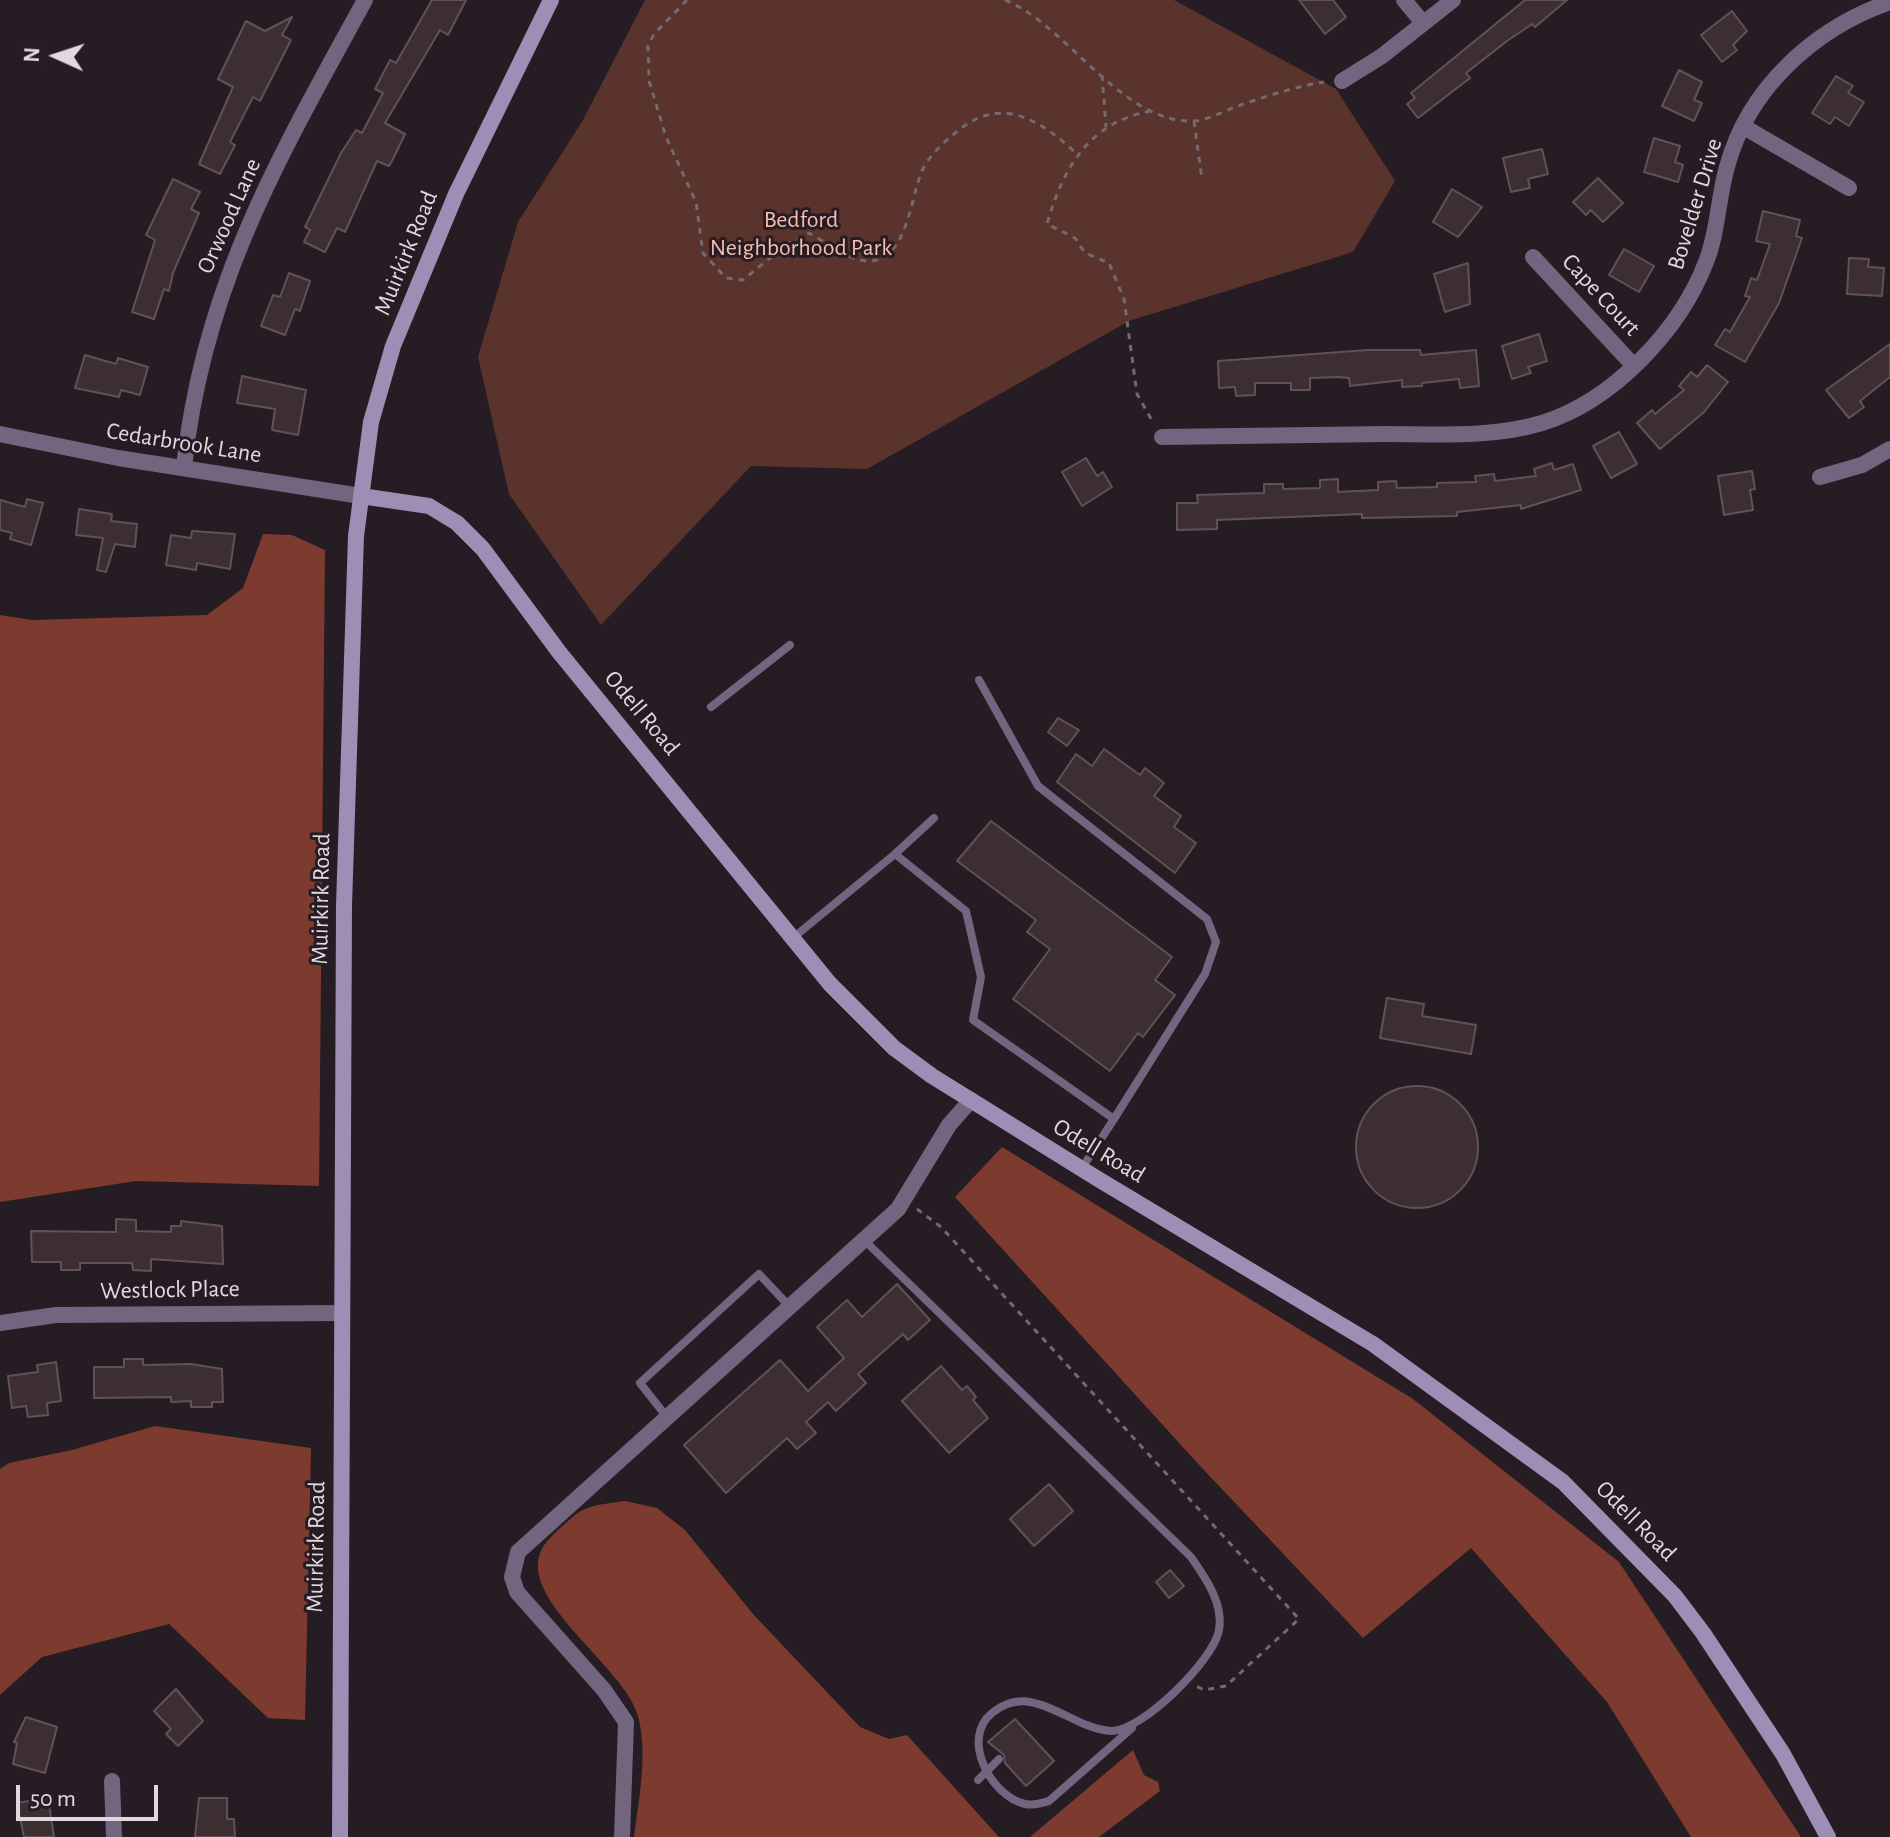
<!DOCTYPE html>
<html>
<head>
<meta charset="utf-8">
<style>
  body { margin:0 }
  #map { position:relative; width:1890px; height:1837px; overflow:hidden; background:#261c24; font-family:"Alegreya Sans",sans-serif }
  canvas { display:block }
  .north { position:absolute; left:16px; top:16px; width:80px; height:80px; -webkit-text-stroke:6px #261c24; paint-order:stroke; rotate:273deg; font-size:22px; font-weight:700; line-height:32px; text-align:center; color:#e1d9df }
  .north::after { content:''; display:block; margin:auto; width:28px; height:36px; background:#e1d9df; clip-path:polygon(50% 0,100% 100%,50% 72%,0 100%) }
  .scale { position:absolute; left:16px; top:1785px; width:142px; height:36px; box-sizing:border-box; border:4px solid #e1d9df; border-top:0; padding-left:10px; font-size:24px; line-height:28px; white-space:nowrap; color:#e1d9df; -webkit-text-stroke:6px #261c24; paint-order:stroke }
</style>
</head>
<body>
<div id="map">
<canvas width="1890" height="1837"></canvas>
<div class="north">N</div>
<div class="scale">50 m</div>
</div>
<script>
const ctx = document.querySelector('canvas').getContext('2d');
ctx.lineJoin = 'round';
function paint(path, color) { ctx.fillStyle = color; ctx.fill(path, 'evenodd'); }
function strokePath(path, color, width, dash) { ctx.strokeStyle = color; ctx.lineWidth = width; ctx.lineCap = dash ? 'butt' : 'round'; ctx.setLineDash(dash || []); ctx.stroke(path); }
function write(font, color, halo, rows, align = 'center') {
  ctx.font = font + ' "Alegreya Sans",sans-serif'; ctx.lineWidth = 6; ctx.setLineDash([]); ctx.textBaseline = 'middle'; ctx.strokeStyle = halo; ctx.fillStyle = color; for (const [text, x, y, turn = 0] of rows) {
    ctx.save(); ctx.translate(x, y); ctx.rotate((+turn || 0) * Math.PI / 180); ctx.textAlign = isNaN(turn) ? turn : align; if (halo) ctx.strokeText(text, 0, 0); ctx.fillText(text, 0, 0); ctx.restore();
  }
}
const green = new Path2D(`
  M645,0H1174L1336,89L1395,181L1353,252L1129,321L867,469L751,466L601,625L509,494L478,357L518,222L583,120Z`);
const forest = new Path2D(`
  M263,534L292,535L325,550L319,1186L136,1181L0,1202V615L32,620L207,615L243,588Z
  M1002,1147L1413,1399L1619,1562L1801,1837H1691L1607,1702L1471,1548L1363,1638L1202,1468L955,1197Z
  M155,1426L311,1448L305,1720L268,1718L169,1624L42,1657L0,1695V1469L9,1463L72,1450Z
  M625,1501L657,1508L685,1530L753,1614L860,1727L889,1739L907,1735L999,1837H634C639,1799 648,1753 638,1716C624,1662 496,1588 552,1536C584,1506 581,1507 625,1501Z
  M1133,1750L1144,1775L1158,1782L1160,1791L1099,1837H1030Z`);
const building = new Path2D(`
  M432,0H466L448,35L440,30L385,123L405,134L392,161L389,166L377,161L345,232L337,228L325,252L304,242L310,230L305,227L341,153L356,130L362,133L383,93L375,89L390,60L396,63Z
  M1299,0H1333L1346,17L1325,34Z
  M1525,0H1567L1535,27L1532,24L1507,41L1466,73L1470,78L1418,118L1407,104L1415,98L1411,93Z
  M1732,11L1747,31L1733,45L1737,50L1722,62L1701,35Z
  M292,17L282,35L291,40L260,101L253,97L230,142L235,145L220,174L199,164L233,87L218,79L246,21L265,31Z
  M1679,70L1702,82L1694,100L1702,103L1694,121L1662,106Z
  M1836,76L1853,86L1848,93L1864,102L1849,126L1835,117L1830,124L1812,113Z
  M1654,138L1680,146L1675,162L1683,165L1678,182L1644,172Z
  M1542,149L1548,174L1528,179L1530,188L1511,192L1503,158Z
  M1598,178L1623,203L1603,222L1591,210L1586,215L1573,202Z
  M173,179L200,192L191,209L199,213L173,273L169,291L164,289L154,319L132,312L155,240L146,235Z
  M1452,189L1482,207L1458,237L1433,222Z
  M1763,211L1800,220L1796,236L1802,238L1779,303L1745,362L1715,345L1725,329L1730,332L1750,297L1745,296L1751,278L1757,280L1770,244L1756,241Z
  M1624,249L1654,266L1639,292L1609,275Z
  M1849,258L1869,259L1868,267L1884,268L1882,296L1847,294Z
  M1468,263L1470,304L1445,312L1434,274Z
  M289,273L310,281L300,311L295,309L285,335L261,326L273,295L280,297Z
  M1539,334L1547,361L1528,367L1531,373L1512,379L1502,346Z
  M1890,344V377L1860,401L1864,407L1849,418L1826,390Z
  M1368,350H1420L1421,355L1476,350L1479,386L1460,388L1459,379L1422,383V386L1402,387V380L1350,386L1349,378L1338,377L1310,378V390H1291V383H1255V395L1236,396L1235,387L1219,388L1218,361Z
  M85,355L116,364L118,358L148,367L140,395L121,390L119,397L75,388Z
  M1707,365L1728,382L1704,412L1660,449L1637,423L1652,410L1655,414L1684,390L1679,386L1691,372L1697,377Z
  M242,376L306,390L298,435L272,430L275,409L237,403Z
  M1619,432L1637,464L1611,478L1593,446Z
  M1086,458L1097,476L1103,472L1112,487L1082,506L1062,472Z
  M1552,463L1554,470L1573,464L1581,490L1521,509V505L1457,512V516L1362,518V514L1217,520V529L1177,530V503H1198L1197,495L1264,493V484H1283V489L1320,488V480L1338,479V492L1378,490V482L1396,481L1397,488L1437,487V483L1476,482L1475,476L1494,474L1495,481L1536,476L1534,469Z
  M1752,471L1755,489L1750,490L1753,510L1724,515L1718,476Z
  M27,499L43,503L31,545L10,539L12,533L0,530V500L25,507Z
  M79,509L112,514L111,521L137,524L135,547L115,544L106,572L97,570L103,538L76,535Z
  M192,531L235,534L230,569L197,563L196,570L166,565L171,535L191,538Z
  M1058,718L1079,730L1067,746L1048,732Z
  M1104,749L1140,775L1145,768L1164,783L1154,796L1181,816L1174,827L1196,843L1175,873L1057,782L1076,754L1092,766Z
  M991,821L1172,957L1155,980L1175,995L1143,1037L1138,1033L1110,1071L1013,999L1050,949L1027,932L1036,920L957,861Z
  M1387,998L1424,1004L1422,1016L1476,1025L1471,1054L1380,1038Z
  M1356 1147a61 61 0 1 1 122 0a61 61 0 1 1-122 0Z
  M116,1219L136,1220V1231L171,1232V1226H181V1221L222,1226L223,1264L151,1259V1271L133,1270L132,1263H80V1270H61V1262H32L31,1231L116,1232Z
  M897,1284L930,1320L908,1340L903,1334L858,1374L866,1383L836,1411L828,1402L806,1422L816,1433L797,1449L787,1438L726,1493L684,1445L780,1360L808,1391L844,1358L817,1327L847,1300L862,1317Z
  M124,1359H143V1365L191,1364L222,1369L223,1402H212V1407H191V1401L171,1402V1397L94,1398V1367H124Z
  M56,1362L61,1401L47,1403L48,1415L28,1417L26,1406L12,1408L8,1376L38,1372L37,1365Z
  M941,1366L962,1390L967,1386L976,1397L973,1400L988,1418L949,1453L902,1401Z
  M1049,1484L1073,1511L1034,1546L1010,1519Z
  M1170,1570L1184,1586L1169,1598L1156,1582Z
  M176,1689L203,1721L178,1746L166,1734L171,1729L154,1711Z
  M26,1717L57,1727L45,1773L13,1764L17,1743L14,1742Z
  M1015,1719L1054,1761L1026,1786L1005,1763L1004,1755L988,1742Z
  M48,1798L54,1837H24L17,1803Z
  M199,1798H227V1819H234L235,1837H195Z`);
const path = new Path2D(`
  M687,0L654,34L648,46L649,81L666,137L696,202L703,253L726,278L743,280L787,244L809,233C826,242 850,262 870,261C907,260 911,196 922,171C929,156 942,144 954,134C999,94 1038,118 1076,153
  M1005,0C1067,25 1123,125 1194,121C1208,120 1222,112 1235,107C1264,97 1293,87 1324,82
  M1102,75L1106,127
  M1151,111C1089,122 1063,168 1047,224L1075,238L1085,253L1109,263L1124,299L1137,394L1154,424
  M1194,121L1202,180
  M917,1209L941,1227L1299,1619L1226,1686L1204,1690L1196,1686`);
const lane = new Path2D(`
  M979,680L1038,786L1207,919L1216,942L1205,974L1114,1119
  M711,707L790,645
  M895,854L934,818
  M794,937L895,854L966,911L981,977L973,1020L1114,1119L1082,1168
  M864,1240L1191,1557C1205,1577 1224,1604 1219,1630C1214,1660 1142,1731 1112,1731C1071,1730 1033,1679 992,1713C960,1739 991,1796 1025,1804C1033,1806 1041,1803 1049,1801L1132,1728
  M666,1416L640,1383L759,1274L789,1306
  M978,1780L999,1759`);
const street = new Path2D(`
  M1404,0L1423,23
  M1342,81L1382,56L1453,0
  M1744,127L1849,188
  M1533,257L1633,365
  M0,434L118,458L361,496
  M1162,437C1236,436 1311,435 1386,434C1437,434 1492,438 1542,423C1613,401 1680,330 1706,262C1718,232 1718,198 1727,167C1748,88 1815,28 1890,2
  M184,467C203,286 279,157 365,0
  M1820,477L1862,465L1890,449
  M0,1323L56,1315L342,1313
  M112,1781L114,1837
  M622,1837L626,1722L604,1690L517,1592L512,1577L518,1552L898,1209L949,1125L971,1100`);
const secondary = new Path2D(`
  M361,496L429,506L457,523L483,549L559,652L830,984L894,1048L932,1076L1098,1179L1373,1344L1563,1482L1675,1596L1703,1633L1783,1754L1828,1837
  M340,1837L344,906L356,536L371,422L393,346L456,194L551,0`);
const streetNames = [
  ["Bovelder Drive",1695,204,-73],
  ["Orwood Lane",229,216,-66],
  ["Muirkirk Road",406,253,-68],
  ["Cape Court",1601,295,47],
  ["Cedarbrook Lane",184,443,9],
  ["Odell Road",642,713,50],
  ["Muirkirk Road",321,899,-89],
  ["Odell Road",1099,1151,31],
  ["Westlock Place",170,1290,-1],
  ["Odell Road",1636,1521,45],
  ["Muirkirk Road",316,1547,-89]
];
const parkNames = [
  ["Bedford",801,220],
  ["Neighborhood Park",801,248]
];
paint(green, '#5a342c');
paint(forest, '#7c3b2e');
paint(building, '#3d2e32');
strokePath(building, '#625255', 2);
strokePath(path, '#736a71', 3, [6, 6]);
strokePath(lane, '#71657f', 8);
strokePath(street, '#71657f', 16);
strokePath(secondary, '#a08db6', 16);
write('24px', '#e1d9df', '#261c24', streetNames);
write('24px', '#f9bcae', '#261c24', parkNames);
</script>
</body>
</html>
